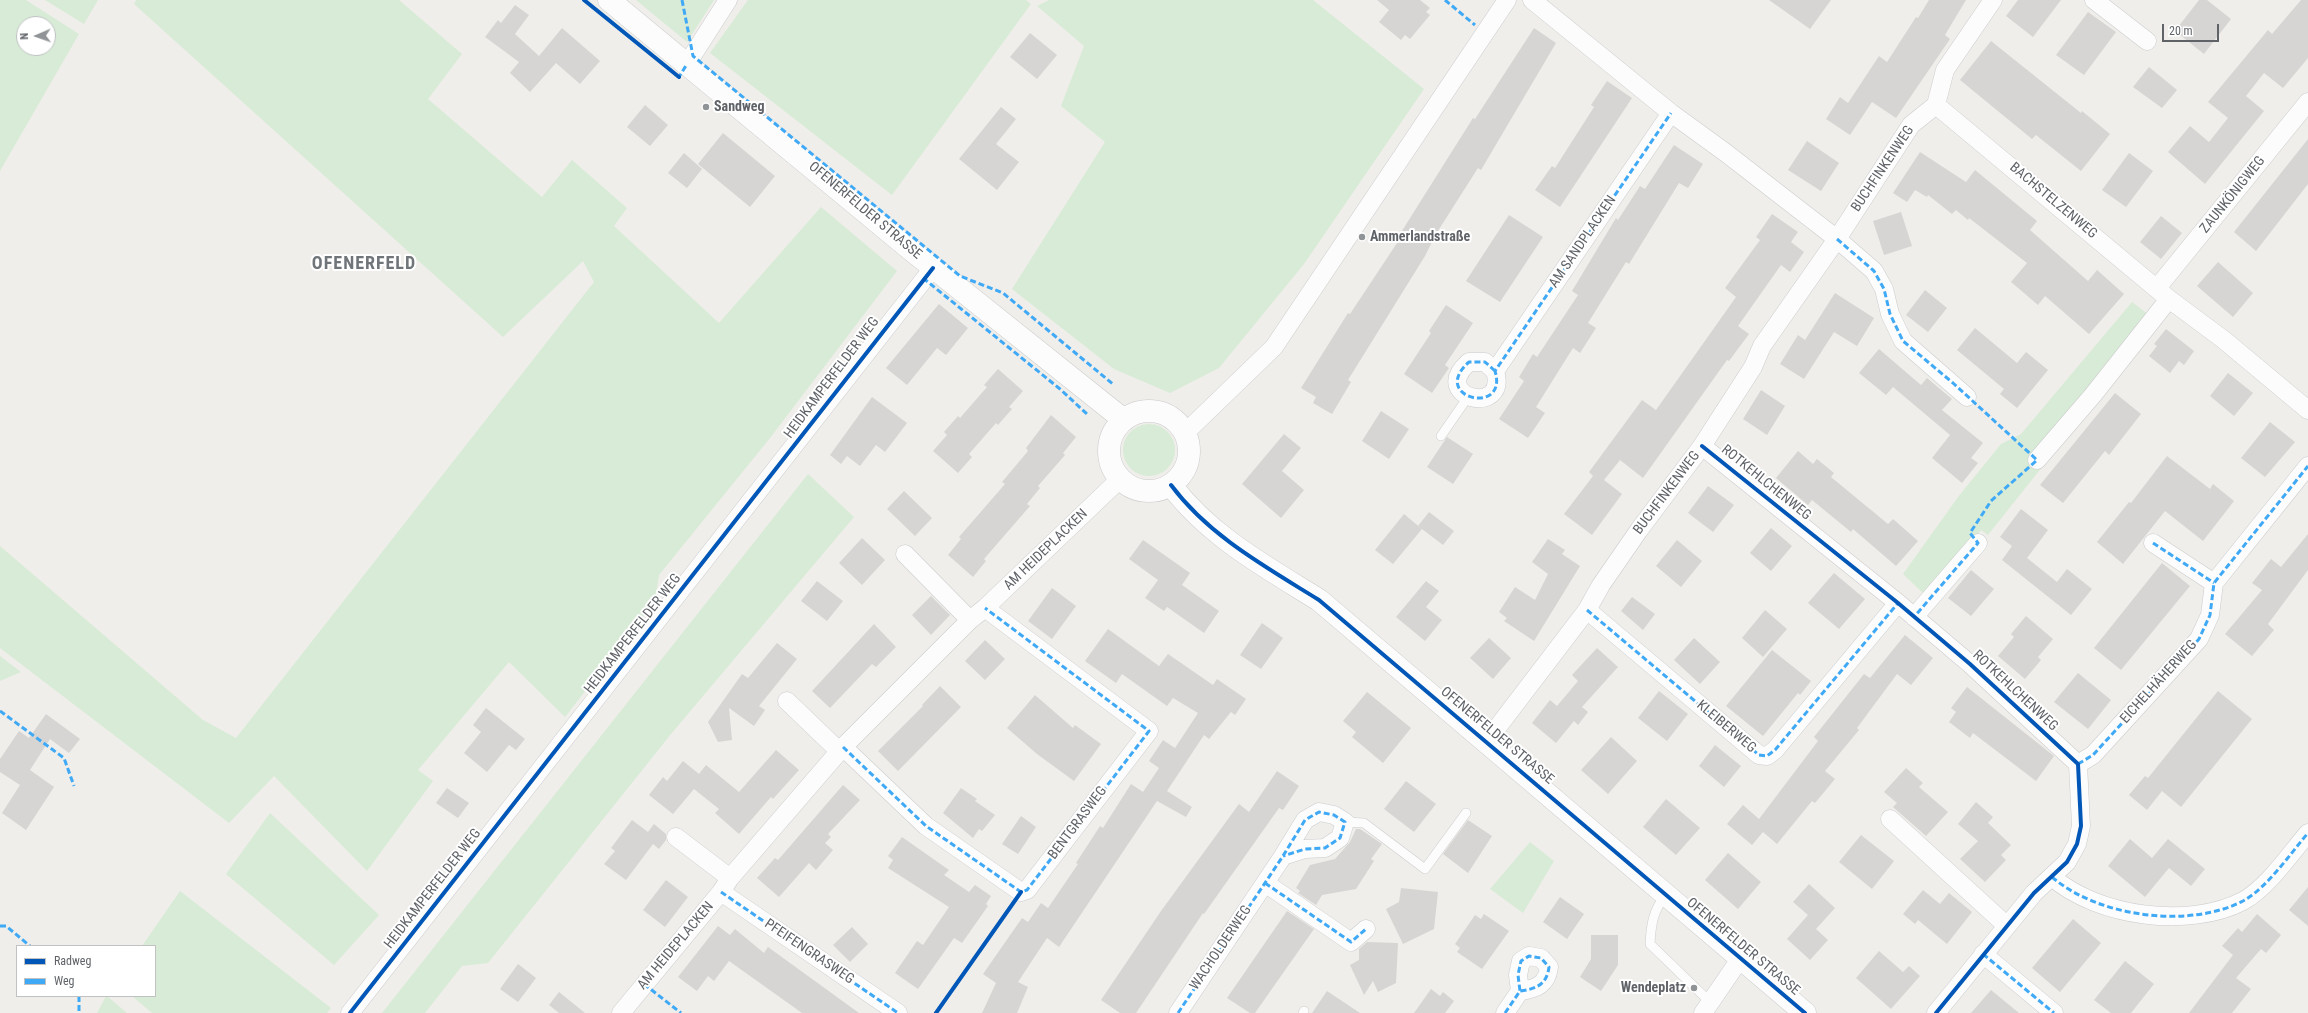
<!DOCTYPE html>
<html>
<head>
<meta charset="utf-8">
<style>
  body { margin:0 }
  #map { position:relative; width:2308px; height:1013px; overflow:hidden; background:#efeeea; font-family:"Roboto Condensed",sans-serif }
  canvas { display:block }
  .legend { position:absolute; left:16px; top:945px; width:140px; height:52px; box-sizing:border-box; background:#fff; border:1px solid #bfc1c3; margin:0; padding:5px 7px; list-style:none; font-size:12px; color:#5f6368 }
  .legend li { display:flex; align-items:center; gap:8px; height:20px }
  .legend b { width:20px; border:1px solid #bfc1c3 }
  .north { position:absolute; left:16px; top:16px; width:40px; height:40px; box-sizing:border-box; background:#fff; border:1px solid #bfc1c3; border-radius:50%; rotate:268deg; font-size:11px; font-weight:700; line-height:16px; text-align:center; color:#5f6368 }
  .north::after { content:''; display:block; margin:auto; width:14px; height:18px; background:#919496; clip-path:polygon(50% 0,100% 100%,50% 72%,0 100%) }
  .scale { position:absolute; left:2162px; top:24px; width:57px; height:18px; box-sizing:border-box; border:2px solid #5f6368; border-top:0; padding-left:5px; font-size:12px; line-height:14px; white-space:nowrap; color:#5f6368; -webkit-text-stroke:3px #fff; paint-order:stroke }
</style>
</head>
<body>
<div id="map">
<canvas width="2308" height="1013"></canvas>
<ul class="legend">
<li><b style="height:5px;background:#0057b8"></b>Radweg</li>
<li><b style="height:5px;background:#3fa9f5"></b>Weg</li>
</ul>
<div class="north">N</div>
<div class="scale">20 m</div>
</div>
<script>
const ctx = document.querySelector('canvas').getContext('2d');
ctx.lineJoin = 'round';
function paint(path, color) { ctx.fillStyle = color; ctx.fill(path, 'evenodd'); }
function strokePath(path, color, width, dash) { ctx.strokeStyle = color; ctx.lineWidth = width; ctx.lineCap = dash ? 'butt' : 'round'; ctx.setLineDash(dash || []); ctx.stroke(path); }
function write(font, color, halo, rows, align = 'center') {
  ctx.font = font + ' "Roboto Condensed",sans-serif'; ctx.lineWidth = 4; ctx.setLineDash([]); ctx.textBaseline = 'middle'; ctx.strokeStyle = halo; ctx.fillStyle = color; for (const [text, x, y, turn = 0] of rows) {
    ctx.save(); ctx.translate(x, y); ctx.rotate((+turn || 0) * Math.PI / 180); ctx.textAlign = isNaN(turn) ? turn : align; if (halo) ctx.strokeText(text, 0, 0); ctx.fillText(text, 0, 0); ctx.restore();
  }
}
const green = new Path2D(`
  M0,0H26L79,34L0,171ZM24,24H48V48H24Z
  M45,0H98L84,24Z
  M136,0H399L462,54L428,99L542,197L572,160L627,208L614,226L719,323L821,207L897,271L770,438L659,575L655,601L565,717L509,662L418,770L433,781L367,871L274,776L229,823L0,648V546L203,720L236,738L594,282L583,261L503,337L134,4Z
  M636,0H714L687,42Z
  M748,0H1026L1031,4L892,195L710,53Z
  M1049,0H1313L1424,89L1304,264L1219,368L1170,393L1114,369L1012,289L1105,142L1061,106L1084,46L1037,6Z
  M2132,302L2153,318L2054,452L1988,535L1981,530L1926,596L1903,574L1958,497L2001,444L2021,434Z
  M1123 450a26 26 0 1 1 52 0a26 26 0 1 1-52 0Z
  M808,474L854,517L671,734L488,963L462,966L425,1013H382Z
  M0,656L21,672L0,681Z
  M270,813L379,915L334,965L226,874Z
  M1530,842L1554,861L1523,913L1490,889Z
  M180,891L331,1008L327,1013H152L132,996H155V946H142Z
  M106,996H107L127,1013H97Z`);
const building = new Path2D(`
  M1377,0H1420L1430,8L1426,12L1430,15L1410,39L1405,35L1401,40L1379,22L1389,10Z
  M1769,0H1831L1810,29Z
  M1929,0H1966L1945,35L1950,39L1896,118L1872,102L1850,135L1826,119L1840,97L1848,103L1879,56L1887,62L1916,17L1918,18Z
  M2018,0H2061L2033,37L2006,16Z
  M2199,0H2207L2231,19L2204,54L2175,31Z
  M2301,0H2308V58L2283,88L2264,73L2246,96L2264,111L2205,184L2168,152L2190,126L2209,142L2228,118L2208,102L2268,30L2272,34Z
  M515,5L529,15L515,34L539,56L562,28L600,61L580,84L556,63L530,92L510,73L519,62L485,37L498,20L501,23Z
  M2088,12L2116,32L2084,75L2056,55Z
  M1534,28L1556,43L1481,170L1478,168L1436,234L1425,256L1348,380L1351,382L1332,414L1313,403L1316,397L1301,388L1348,313L1350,314L1397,243L1395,242L1422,199L1473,118L1475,119Z
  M1030,33L1057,55L1037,79L1010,57Z
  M1991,41L2081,113L2082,111L2110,134L2081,171L2036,135L2032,139L1960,80Z
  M2149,67L2177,90L2162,108L2133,87Z
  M1607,81L1632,98L1560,207L1535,190L1552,166L1555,168L1594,107L1591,105Z
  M645,105L668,125L650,146L627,127Z
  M1001,107L1016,119L996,144L1019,162L997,190L959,159Z
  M723,133L775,176L750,207L698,164Z
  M2308,139V184L2256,251L2234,232Z
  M1807,141L1839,163L1821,191L1788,170Z
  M1674,145L1703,164L1688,188L1679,183L1629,264L1626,262L1588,323L1596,328L1580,353L1573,348L1536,407L1545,413L1528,438L1499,419L1524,381L1519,377L1533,354L1537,357L1578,295L1572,291L1616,218L1618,220L1640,186L1645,189Z
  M1920,152L1966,182L1975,170L2037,221L2030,230L2088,281L2097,270L2124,294L2089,334L2045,296L2038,305L2011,282L2027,263L1969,218L1968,220L1956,210L1952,214L1928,195L1927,197L1915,190L1907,202L1893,193Z
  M684,153L702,169L687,188L668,173Z
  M2129,153L2153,171L2126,207L2102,190Z
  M1901,212L1912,246L1884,255L1873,221Z
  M1772,214L1798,232L1791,242L1804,252L1790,272L1781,265L1738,326L1749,334L1729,361L1727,360L1643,478L1620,460L1604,480L1622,494L1592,535L1564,514L1593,476L1589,472L1642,400L1656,410L1736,297L1725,288L1760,240L1756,237Z
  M1509,215L1543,237L1500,302L1466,281Z
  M2161,216L2182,233L2161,259L2140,242Z
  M2218,262L2253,293L2233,317L2197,286Z
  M1925,290L1947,308L1928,332L1906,315Z
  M1835,293L1874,318L1857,346L1834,332L1804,379L1780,364L1798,335L1805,340Z
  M939,304L968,328L946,355L937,348L907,385L886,368Z
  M1446,305L1473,323L1445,365L1449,368L1432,393L1404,374L1431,333L1429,331Z
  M1975,328L2017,363L2026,352L2048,370L2017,408L2000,394L2004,389L1957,350Z
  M2166,329L2194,351L2184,365L2179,361L2170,373L2149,356L2157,346L2154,344Z
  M1879,349L1921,385L1927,378L1952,399L1942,410L1983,443L1971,458L1978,463L1962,483L1932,458L1950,435L1893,387L1886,395L1859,373Z
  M998,369L1023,391L1009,407L1012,409L998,425L996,423L969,454L972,457L958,473L933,451L947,435L944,432L958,416L960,418L987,387L984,385Z
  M2228,373L2253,393L2234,416L2210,396Z
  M1761,390L1785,406L1767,435L1743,419Z
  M2115,393L2141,414L2109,455L2105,451L2063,503L2040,485Z
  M872,397L907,423L885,452L876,445L860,466L847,456L841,464L830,455Z
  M1381,411L1409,429L1389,459L1362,441Z
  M1051,415L1076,437L1063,453L1065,455L1038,486L1040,488L1027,504L1030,506L984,559L986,561L973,577L948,555L961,539L959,537L1005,484L1002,482L1028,451L1026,448Z
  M2270,422L2295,442L2265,477L2241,458Z
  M1284,434L1301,448L1282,471L1304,490L1281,518L1242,484Z
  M1447,437L1473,454L1453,484L1427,467Z
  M1798,451L1813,464L1817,459L1834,473L1831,477L1888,524L1893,519L1918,541L1896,566L1853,529L1851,532L1812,500L1808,505L1776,478Z
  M2167,456L2210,489L2213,484L2234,501L2203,541L2165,511L2123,564L2097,542L2129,502L2131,503Z
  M1708,486L1734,505L1713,532L1688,513Z
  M904,491L932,518L915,536L887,509Z
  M2021,509L2048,530L2027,558L2057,582L2067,569L2092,589L2071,615L2002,560L2012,546L2000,537Z
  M1429,512L1454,531L1443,545L1418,526Z
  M1404,514L1422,529L1393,564L1375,550Z
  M1771,528L1792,546L1771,571L1750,553Z
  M2308,534V570L2268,624L2274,630L2252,656L2225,634L2262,590L2252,583L2271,559L2281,567Z
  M862,538L885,560L862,585L839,563Z
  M1548,539L1565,550L1562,554L1580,566L1534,641L1504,621L1507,618L1499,612L1515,587L1535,600L1548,574L1532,562Z
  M1143,540L1190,573L1182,585L1219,611L1204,633L1167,607L1164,611L1145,598L1158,580L1129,559Z
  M1677,540L1702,561L1681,587L1656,566Z
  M2162,563L2190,586L2121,670L2094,648Z
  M1971,570L1994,589L1971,616L1948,598Z
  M1834,573L1865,599L1839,629L1808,603Z
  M817,581L843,601L827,621L801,601Z
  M1426,581L1439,591L1426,607L1442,620L1425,641L1396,617Z
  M1052,588L1076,606L1052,639L1028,621Z
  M931,596L950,615L931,635L912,615Z
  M1632,597L1655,614L1643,630L1621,611Z
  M1765,610L1787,629L1763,657L1742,638Z
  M2026,616L2053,639L2038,657L2041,660L2025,679L1998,656L2014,637L2011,634Z
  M1262,623L1283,638L1261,669L1240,655Z
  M874,624L896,647L876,667L872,664L830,708L812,691Z
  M1108,629L1159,666L1168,654L1213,685L1217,679L1246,699L1235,715L1231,712L1209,739L1204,735L1167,791L1192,807L1186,817L1157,801L1059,947L1047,938L1018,982L1028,987L1017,1013H982L996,983L983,974L1022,918L1028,922L1041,903L1048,908L1078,864L1076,863L1100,826L1103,828L1131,784L1143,792L1159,768L1149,761L1163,740L1175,748L1198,713L1173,698L1167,706L1122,674L1116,683L1085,661Z
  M1905,635L1933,658L1911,685L1897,674L1857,728L1859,730L1825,771L1835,779L1815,803L1812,801L1777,844L1763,832L1752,845L1727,824L1743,805L1759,819L1818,741L1814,737L1864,674L1870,678Z
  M1489,638L1511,658L1493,679L1470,658Z
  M1694,638L1720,662L1700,684L1674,660Z
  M985,640L1005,659L985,680L965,661Z
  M777,643L797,659L759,706L765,710L754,726L729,708L732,740L718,742L708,722L742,674L748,678Z
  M1597,648L1618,667L1582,707L1588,712L1578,725L1574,721L1556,743L1532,723L1550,700L1557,706L1578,681L1572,675Z
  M1772,650L1811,681L1800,695L1798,693L1763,736L1726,706Z
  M2078,673L2111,700L2088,729L2054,702Z
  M940,686L961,707L898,771L878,751L923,706L922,705Z
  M1967,687L2054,756L2036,781L1973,733L1970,738L1949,722L1956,712L1951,708Z
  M1659,691L1688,714L1667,741L1638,718Z
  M2218,691L2252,719L2181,807L2162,791L2147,810L2129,795L2145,776L2148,778Z
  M1367,692L1411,728L1383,763L1352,737L1356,732L1343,721Z
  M1035,695L1073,728L1075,725L1101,744L1074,781L1037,754L1007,728Z
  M486,708L525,739L516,750L509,745L487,772L464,753L481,732L473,725Z
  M46,714L80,739L69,753L50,739L30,770L54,787L26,830L2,813L20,785L0,772V759L19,731L29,738Z
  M1611,737L1637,761L1608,794L1581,770Z
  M1715,745L1741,766L1724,787L1699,766Z
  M776,750L799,770L773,799L771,797L739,834L715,813L719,809L694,789L673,814L649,795L663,777L667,781L683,761L699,774L706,765L739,792Z
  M1906,768L1923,783L1919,787L1948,812L1926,836L1893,807L1897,803L1884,792Z
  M1277,771L1299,786L1283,810L1279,808L1204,914L1203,913L1136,1013H1120L1101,1000L1161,911L1239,804L1249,812Z
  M1406,781L1436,804L1414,832L1384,809Z
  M843,785L860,800L828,834L831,837L825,843L833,850L816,870L809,863L779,897L757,878L775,858L778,860Z
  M447,788L469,803L458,818L436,803Z
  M961,788L977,799L975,801L995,815L982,831L979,829L973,838L943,813Z
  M1666,799L1700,828L1676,855L1643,827Z
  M1976,802L1993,817L1988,823L2011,845L2001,855L2006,860L1985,882L1960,859L1978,841L1958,824Z
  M1021,816L1036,827L1018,854L1002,844Z
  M632,820L648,832L654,824L666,834V840L659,849L653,844L626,880L604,864L615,851L611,848Z
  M1468,820L1492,836L1468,873L1443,854Z
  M1356,829H1360L1382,844L1371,859L1374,861L1356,889L1322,895L1316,905L1298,893L1300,891L1296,888L1310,865L1335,859L1350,842Z
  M1861,835L1894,861L1872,889L1839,862Z
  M902,837L949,870L944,875L969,892L975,885L991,896L986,904L988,906L962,943L954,938L918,989L895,973L917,941L923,945L949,907L888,868L893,860L888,856Z
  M2130,839L2152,858L2168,839L2205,869L2191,886L2169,868L2145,897L2108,866Z
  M1728,853L1761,882L1738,909L1705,880Z
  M666,880L688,897L665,927L643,910Z
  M1809,884L1835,908L1816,929L1828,940L1810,960L1787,939L1808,915L1793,902Z
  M2308,887V926L2289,910Z
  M1401,888L1438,892L1434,929L1403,944L1386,909L1399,902Z
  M1923,890L1940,904L1949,893L1972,912L1947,944L1918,920L1915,924L1903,914Z
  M1560,897L1584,914L1567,939L1543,922Z
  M1287,911L1314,929L1255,1013H1250L1227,998Z
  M1484,914L1509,931L1482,969L1457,952L1460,948L1455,944L1475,915L1481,919Z
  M2257,914L2281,935L2266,953L2261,949L2236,978L2251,989L2232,1013H2189L2233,955L2222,946L2238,928L2242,932Z
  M2073,919L2101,943L2060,992L2032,968Z
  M718,926L730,935L735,929L764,953L768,947L859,1013H802L729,961L714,981L708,976L697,991L678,977Z
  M852,927L868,944L850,962L833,945Z
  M1591,935H1618V965L1601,991L1580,977L1591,959Z
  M1367,942L1398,943L1396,983L1378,992L1373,981L1364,995L1350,965L1359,960V949Z
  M1879,951L1903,972L1909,966L1920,976L1891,1009L1856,978Z
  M2125,961L2154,984L2131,1013H2111L2094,1000Z
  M518,964L536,978L518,1002L500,989Z
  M1431,989L1440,996L1443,992L1454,1001L1445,1013H1414Z
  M1991,990L2019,1013H1971Z
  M1327,991L1360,1013H1312Z
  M559,992L585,1013H559L549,1005Z`);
const lane = new Path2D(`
  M1441,436L1468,397
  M1345,822L1364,823L1425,869L1466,813
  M1666,895C1653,910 1651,925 1650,944L1710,1002
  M1303,1013L1304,1011`);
const street = new Path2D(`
  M1532,0L1671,113L1726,153L1837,239L1874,271L1884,289L1890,314L1903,341L1967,397
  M2094,0L2147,41
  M687,64L728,0
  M1936,105L2169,299L2224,340L2308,410
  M1936,105L1945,70L1993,0
  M2157,288L2308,102
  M1495,371L1485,362H1469C1428,398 1509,417 1495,371L1671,113
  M1185,433L1274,347L1507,0
  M1702,446L1898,603L1970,664L2078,764L2081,826L2077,844L2067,862L2034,893L1936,1013
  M2037,460L2093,395L2169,299
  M2153,543L2214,583
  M905,554L970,620
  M1587,610L1759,755L1767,756L1775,750L1898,603
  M1914,617L1978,543
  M787,701L840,752
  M1487,741L1587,610L1601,585L1639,530L1702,446L1753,367L1762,346L1837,239L1911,125L1936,105
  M843,747L926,826L1021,892L1027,890L1149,731L985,608
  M2078,764L2093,755L2199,639L2210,615L2214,583L2308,466
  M1890,819L2007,926
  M676,837L730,878
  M2052,877C2098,917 2189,929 2243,901C2268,887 2290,854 2308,833
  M1265,883L1351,942L1366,929
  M721,892L898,1013
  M1983,954L2054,1013
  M350,1013L933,268
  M621,1013L721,892L730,878L843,747L970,620L985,608L1120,479
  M1178,1013L1283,856L1305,820L1319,812L1334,815L1345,822L1340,838L1325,848L1305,849L1283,856
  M1505,1013L1520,991L1518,975L1521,961L1529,956L1541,958L1549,967C1547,984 1537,989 1520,991
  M1703,1013L1740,959`);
const secondary = new Path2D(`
  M609,0L910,249L1124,420
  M1109 451a40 40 0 1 1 80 0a40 40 0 1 1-80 0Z
  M1171,485C1209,536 1266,567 1319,600L1805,1013`);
const quiet = new Path2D(`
  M682,0L693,56L960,276L1003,293L1114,385
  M1445,0L1475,25
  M677,76L679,77L687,64
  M1837,239L1874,271L1884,289L1890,314L1903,341L1953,383L2037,460L1991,501L1970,533L1978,543L1914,617
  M923,278L1060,389L1088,415
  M1495,371L1485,362H1469C1428,398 1509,417 1495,371L1671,113
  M2153,543L2214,583
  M1587,610L1759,755L1767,756L1775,750L1898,603
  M0,711L64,758L74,786
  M843,747L926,826L1021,892L1027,890L1149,731L985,608
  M2078,764L2093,755L2199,639L2210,615L2214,583L2308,466
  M2052,877C2098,917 2189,929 2243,901C2268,887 2290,854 2308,833
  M1265,883L1351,942L1366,929
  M721,892L898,1013
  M0,926H6L30,946
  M1983,954L2054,1013
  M644,984L681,1013
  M79,996V1013
  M1178,1013L1283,856L1305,820L1319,812L1334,815L1345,822L1340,838L1325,848L1305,849L1283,856
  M1505,1013L1520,991L1518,975L1521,961L1529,956L1541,958L1549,967C1547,984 1537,989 1520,991`);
const cycleway = new Path2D(`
  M584,0L679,77
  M1702,446L1898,603L1970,664L2078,764L2081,826L2077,844L2067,862L2034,893L1936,1013
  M1171,485C1209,536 1266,567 1319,600L1805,1013
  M350,1013L933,268
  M936,1013L1021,892`);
const markers = [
  [706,107,4,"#919496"],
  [1362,237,4,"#919496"],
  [1694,988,4,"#919496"]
];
const poiNames = [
  ["Sandweg",714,107],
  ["Ammerlandstraße",1370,237],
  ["Wendeplatz",1686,988,"right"]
];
const streetNames = [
  ["BUCHFINKENWEG",1883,169,-56],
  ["ZAUNKÖNIGWEG",2233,195,-51],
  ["BACHSTELZENWEG",2053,201,40],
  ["OFENERFELDER STRASSE",865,211,40],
  ["AM SANDPLACKEN",1583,242,-56],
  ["HEIDKAMPERFELDER WEG",832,378,-53],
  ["ROTKEHLCHENWEG",1766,483,39],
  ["BUCHFINKENWEG",1667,493,-53],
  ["AM HEIDEPLACKEN",1046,550,-44],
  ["HEIDKAMPERFELDER WEG",633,634,-52],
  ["EICHELHÄHERWEG",2159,682,-48],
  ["ROTKEHLCHENWEG",2015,691,43],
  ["KLEIBERWEG",1726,727,40],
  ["OFENERFELDER STRASSE",1497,736,40],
  ["BENTGRASWEG",1078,823,-53],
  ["HEIDKAMPERFELDER WEG",433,889,-52],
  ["AM HEIDEPLACKEN",676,946,-50],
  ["OFENERFELDER STRASSE",1743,947,40],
  ["WACHOLDERWEG",1221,948,-56],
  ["PFEIFENGRASWEG",809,952,34]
];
const districtNames = [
  ["OFENERFELD",364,264]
];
paint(green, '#d8ebd6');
paint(building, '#d6d5d3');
strokePath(lane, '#cbcccc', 10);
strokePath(street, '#cbcccc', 19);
strokePath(secondary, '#cacacb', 23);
strokePath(lane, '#fdfcfc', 9);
strokePath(street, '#fdfcfc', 18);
strokePath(secondary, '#fdfcfc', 22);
strokePath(quiet, '#3fa9f5', 3, [6, 3]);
strokePath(cycleway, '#0057b8', 4);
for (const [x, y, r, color] of markers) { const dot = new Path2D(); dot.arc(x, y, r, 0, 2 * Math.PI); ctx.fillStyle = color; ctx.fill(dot); strokePath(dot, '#fff', 1.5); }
write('bold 14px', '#5f6368', '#fff', poiNames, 'left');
write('14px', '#5f6368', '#fff', streetNames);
ctx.letterSpacing = '1px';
write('bold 18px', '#70757a', '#fff', districtNames);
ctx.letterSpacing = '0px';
</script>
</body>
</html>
